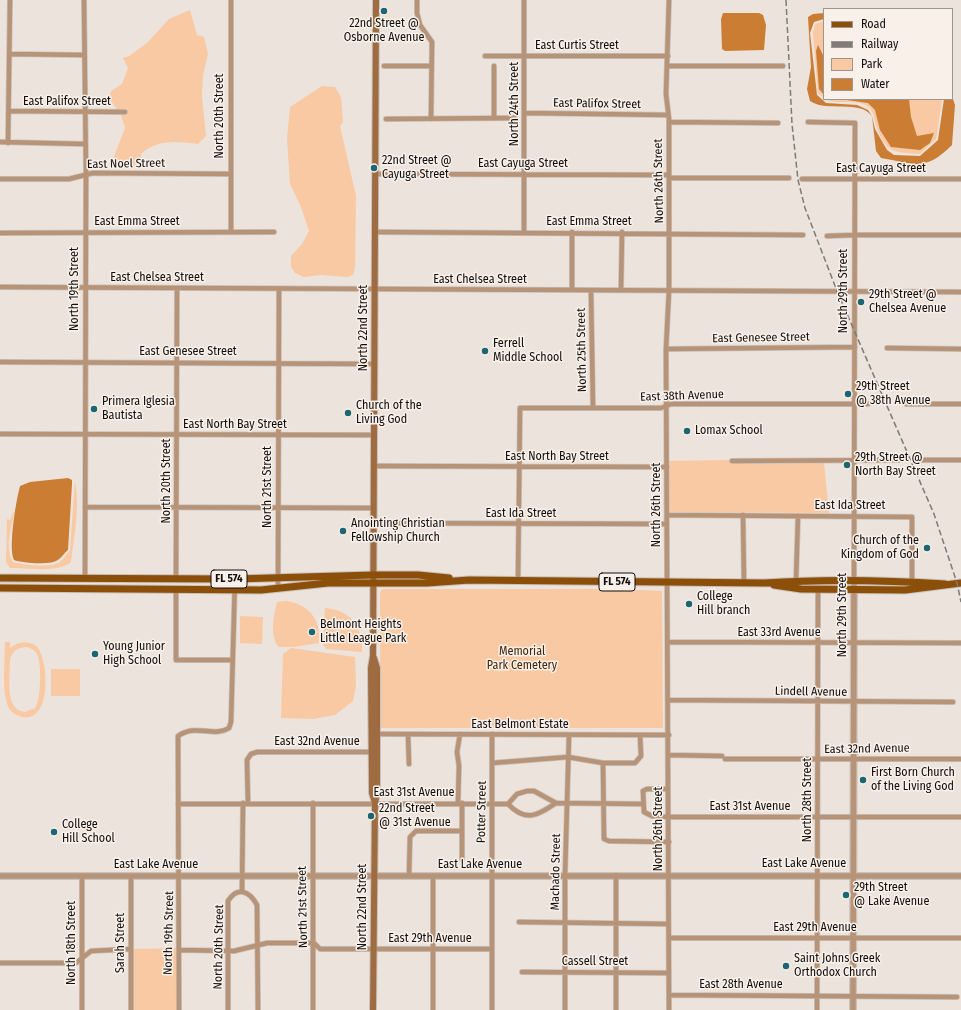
<!DOCTYPE html>
<html>
<head>
<meta charset="utf-8">
<style>
  body { margin:0 }
  #map { position:relative; width:961px; height:1010px; overflow:hidden; background:#ece3dc; font-family:"Fira Sans Condensed",sans-serif }
  canvas { display:block }
  .legend { position:absolute; left:823px; top:8px; width:130px; height:92px; box-sizing:border-box; background:#f9f0e9; border:1px solid #9c9691; margin:0; padding:5px 7px; list-style:none; font-size:12px; color:#110e0c }
  .legend li { display:flex; align-items:center; gap:8px; height:20px }
  .legend b { width:20px; border:1px solid #9c9691 }
</style>
</head>
<body>
<div id="map">
<canvas width="961" height="1010"></canvas>
<ul class="legend">
<li><b style="height:5px;background:#8b4f09"></b>Road</li>
<li><b style="height:5px;background:#817b76"></b>Railway</li>
<li><b style="height:11px;background:#f8c9a2"></b>Park</li>
<li><b style="height:11px;background:#ca7d33"></b>Water</li>
</ul>
</div>
<script>
const ctx = document.querySelector('canvas').getContext('2d');
ctx.lineJoin = 'round';
function paint(path, color) { ctx.fillStyle = color; ctx.fill(path, 'evenodd'); }
function strokePath(path, color, width, dash) { ctx.strokeStyle = color; ctx.lineWidth = width; ctx.lineCap = dash ? 'butt' : 'round'; ctx.setLineDash(dash || []); ctx.stroke(path); }
function write(font, color, halo, rows, align = 'center') {
  ctx.font = font + ' "Fira Sans Condensed",sans-serif'; ctx.lineWidth = 3; ctx.setLineDash([]); ctx.textBaseline = 'middle'; ctx.strokeStyle = halo; ctx.fillStyle = color; for (const [text, x, y, turn = 0] of rows) {
    ctx.save(); ctx.translate(x, y); ctx.rotate((+turn || 0) * Math.PI / 180); ctx.textAlign = isNaN(turn) ? turn : align; if (halo) ctx.strokeText(text, 0, 0); ctx.fillText(text, 0, 0); ctx.restore();
  }
}
const green = new Path2D(`
  M190,10L197,35L204,37L208,54L203,75L202,97L206,136L198,144C179,141 156,139 141,154L142,168L110,167L125,128L121,115H127V109H117L109,99L111,91L122,84L128,68L123,58L129,56L147,43L169,19Z
  M824,21V98L818,93L813,33L815,24Z
  M322,86L335,87L341,97L343,122L340,126L356,196L355,268L353,275L347,277L321,275L304,277L295,273L291,267V256L302,244L309,231L301,207L290,184L287,139L290,107Z
  M825,99H941L942,100L936,139L920,154C895,152 887,154 877,128C874,121 875,114 870,108C858,97 838,106 825,99Z
  M730,460V464L824,463L829,513L669,512V461Z
  M75,481C80,507 74,536 71,562C59,573 26,568 10,568L6,562L7,519L10,520L15,509C12,524 4,548 13,562C22,565 51,568 60,562C64,558 67,554 70,550Z
  M382,589H613L662,591L663,728H380V593Z
  M287,601C310,605 321,620 319,643L294,647H279C269,637 274,615 277,602Z
  M325,608C350,610 363,626 362,652L326,649L323,644Z
  M240,616L263,617L262,644L240,643Z
  M5,642H10V648C17,642 27,640 35,645C49,654 54,728 19,716C13,714 8,709 7,703C2,688 5,658 5,642ZM27,647C31,648 35,650 37,654C42,662 41,701 35,708L25,712C4,710 10,677 10,661C11,652 17,647 27,647Z
  M291,648L355,657L356,685L353,701L335,715L313,719L281,718L283,654Z
  M51,669H80V696H51Z
  M177,948L176,1010H134V949Z`);
const water = new Path2D(`
  M723,13H759L763,15L766,25L764,50L725,51L722,49L721,19Z
  M824,13V19L814,22L810,33L817,95L826,103L857,105L868,110L872,116L875,129L887,150L894,155L920,156L938,140L944,99H952V96L955,105L952,145C925,172 915,164 881,158L876,151L872,116C859,99 829,113 810,101L807,89L811,67L808,17L813,14Z
  M818,45L824,57V95L819,89L816,51Z
  M840,99H909L911,117L917,136L934,133L930,143L920,150L891,147L880,130L875,110L868,103Z
  M68,478L72,480V484L68,550C64,553 62,558 56,561C48,565 22,563 14,560C8,548 16,501 20,486L30,482Z`);
const minor = new Path2D(`
  M84,0L86,173L85,578
  M417,0V13L420,25L432,42L431,119
  M524,0V232
  M10,54L84,55
  M485,56H668
  M384,66H431
  M668,66H783
  M9,111L125,112
  M525,113L668,115
  M494,118V66
  M386,119L515,118
  M669,122L778,123
  M808,122L855,123L854,582
  M0,142L85,144
  M8,143L10,0
  M376,174L669,175
  M669,178H789
  M0,179H69L93,173L230,174
  M802,179H961
  M231,232V0
  M375,232L803,235
  M572,232V290
  M0,233L274,232
  M827,236L855,235H961
  M0,287L961,292
  M621,290L622,232
  M591,291L593,408
  M887,348L961,349
  M666,349L855,347
  M0,362L375,364
  M906,404H961
  M0,434L375,435
  M920,460H961
  M732,461L899,460
  M375,466L667,467
  M85,507L374,508
  M667,515L912,517V582
  M743,515L744,583
  M375,523L667,524
  M176,578L177,288
  M518,580L520,408H661L671,404H868
  M796,581L798,516
  M176,589V660H231
  M278,589L279,289
  M668,642L961,643
  M669,700L953,702
  M375,734L669,735
  M408,734L409,764
  M668,755L722,756
  M725,759H960
  M492,763L568,757L603,763H635L641,756L640,735
  M603,763L604,839L609,841L669,842
  M668,789H647L643,791L644,812L652,816L668,817H961
  M248,803L247,760L251,754L257,752H375
  M458,803L459,766L457,752L460,734
  M462,803V860
  M178,804H508L517,794L527,791H534L556,803L643,804
  M508,804C526,823 538,815 556,803
  M616,875V1010
  M409,876L410,837L416,831H462
  M433,876V1010
  M131,877V1010
  M242,891L243,803
  M519,922L668,924
  M669,938H961
  M180,950L234,951L267,943H314L320,949H491
  M0,963H76L91,951L131,949
  M522,972L669,973
  M669,995L957,997
  M82,1010V877
  M179,1010L178,736C197,723 214,738 229,728L231,722L235,579
  M228,1010V901C238,885 250,892 257,905L258,1010
  M313,1010V803
  M492,1010V734
  M565,1010V876L569,735
  M669,1010L666,349L669,290V119L666,94L669,0
  M817,1010L818,590`);
const tertiary = new Path2D(`
  M0,876H961
  M853,1010L854,582`);
const secondary = new Path2D(`
  M375,803L372,793L371,668L373,656L376,0
  M373,1010L375,803L377,793V668L374,658`);
const primary = new Path2D(`
  M0,578L235,579L373,575H418L449,578
  M774,585L801,589L905,590L961,583
  M0,588L261,590L328,583H427L469,580L764,583C824,579 885,580 945,584`);
const rail = new Path2D(`
  M786,0L792,124L798,180L805,208L837,291L934,514L957,583L961,602`);
const markers = [
  [384,11,4,"#1c6672"],
  [374,168,4,"#1c6672"],
  [861,302,4,"#1c6672"],
  [485,351,4,"#1c6672"],
  [848,394,4,"#1c6672"],
  [94,409,4,"#1c6672"],
  [348,413,4,"#1c6672"],
  [687,431,4,"#1c6672"],
  [847,465,4,"#1c6672"],
  [343,531,4,"#1c6672"],
  [927,548,4,"#1c6672"],
  [689,604,4,"#1c6672"],
  [312,632,4,"#1c6672"],
  [95,654,4,"#1c6672"],
  [863,780,4,"#1c6672"],
  [371,816,4,"#1c6672"],
  [54,832,4,"#1c6672"],
  [846,895,4,"#1c6672"],
  [786,966,4,"#1c6672"]
];
const shields = [
  [229,579,36],
  [617,582,36]
];
const shieldNames = [
  ["FL 574",229,579],
  ["FL 574",617,582]
];
const poiNames = [
  ["22nd Street @",384,24,"center"],
  ["Osborne Avenue",384,38,"center"],
  ["22nd Street @",382,161],
  ["Cayuga Street",382,175],
  ["29th Street @",869,295],
  ["Chelsea Avenue",869,309],
  ["Ferrell",493,344],
  ["Middle School",493,358],
  ["29th Street",856,387],
  ["@ 38th Avenue",856,401],
  ["Primera Iglesia",102,402],
  ["Bautista",102,416],
  ["Church of the",356,406],
  ["Living God",356,420],
  ["Lomax School",695,431],
  ["29th Street @",855,458],
  ["North Bay Street",855,472],
  ["Anointing Christian",351,524],
  ["Fellowship Church",351,538],
  ["Church of the",919,541,"right"],
  ["Kingdom of God",919,555,"right"],
  ["College",697,597],
  ["Hill branch",697,611],
  ["Belmont Heights",320,625],
  ["Little League Park",320,639],
  ["Young Junior",103,647],
  ["High School",103,661],
  ["First Born Church",871,773],
  ["of the Living God",871,787],
  ["22nd Street",379,809],
  ["@ 31st Avenue",379,823],
  ["College",62,825],
  ["Hill School",62,839],
  ["29th Street",854,888],
  ["@ Lake Avenue",854,902],
  ["Saint Johns Greek",794,959],
  ["Orthodox Church",794,973]
];
const streetNames = [
  ["East Curtis Street",577,46],
  ["East Palifox Street",67,102],
  ["North 24th Street",515,104,-90],
  ["East Palifox Street",597,104,1],
  ["North 20th Street",220,116,-90],
  ["East Noel Street",126,164,-1],
  ["East Cayuga Street",523,164],
  ["East Cayuga Street",881,169],
  ["North 26th Street",659,181,-91],
  ["East Emma Street",137,222],
  ["East Emma Street",589,222],
  ["East Chelsea Street",157,278],
  ["East Chelsea Street",480,280],
  ["North 19th Street",75,289,-90],
  ["North 29th Street",844,291,-90],
  ["North 22nd Street",364,328,-90],
  ["East Genesee Street",761,338,-1],
  ["North 25th Street",582,350,-91],
  ["East Genesee Street",188,352],
  ["East 38th Avenue",682,396,-2],
  ["East North Bay Street",235,425],
  ["East North Bay Street",557,457],
  ["North 20th Street",167,481,-90],
  ["North 21st Street",268,487,-90],
  ["North 26th Street",657,505,-90],
  ["East Ida Street",850,506],
  ["East Ida Street",521,514],
  ["North 29th Street",843,615,-90],
  ["East 33rd Avenue",779,633],
  ["Lindell Avenue",811,692,1],
  ["East Belmont Estate",520,725],
  ["East 32nd Avenue",317,742],
  ["East 32nd Avenue",867,749,-1],
  ["East 31st Avenue",414,793],
  ["North 28th Street",808,800,-90],
  ["East 31st Avenue",750,807],
  ["Potter Street",482,812,-89],
  ["North 26th Street",659,829,-90],
  ["East Lake Avenue",804,864],
  ["East Lake Avenue",156,865],
  ["East Lake Avenue",480,865],
  ["Machado Street",556,872,-89],
  ["North 21st Street",303,907,-91],
  ["North 22nd Street",363,907,-90],
  ["East 29th Avenue",815,928],
  ["North 19th Street",169,933,-89],
  ["East 29th Avenue",430,939],
  ["North 18th Street",72,943,-90],
  ["Sarah Street",121,943,-90],
  ["North 20th Street",219,947,-89],
  ["Cassell Street",595,962],
  ["East 28th Avenue",741,985]
];
const parkNames = [
  ["Memorial",522,652],
  ["Park Cemetery",522,666]
];
paint(green, '#f8c9a2');
paint(water, '#ca7d33');
strokePath(minor, '#c9c1bb', 6);
strokePath(tertiary, '#c9c1bb', 8);
strokePath(secondary, '#c9c1bb', 8);
strokePath(primary, '#c9c1bb', 9);
strokePath(minor, '#b79477', 4.5);
strokePath(tertiary, '#b79477', 5.5);
strokePath(secondary, '#9e6c40', 6);
strokePath(primary, '#8b4f09', 7);
strokePath(rail, '#817b76', 1.5, [6, 3]);
for (const [x, y, r, color] of markers) { const dot = new Path2D(); dot.arc(x, y, r, 0, 2 * Math.PI); ctx.fillStyle = color; ctx.fill(dot); strokePath(dot, '#f9f0e9', 1.5); }
for (const [x, y, w] of shields) { const box = new Path2D(); box.roundRect(x - w / 2, y - 9, w, 18, 3); ctx.fillStyle = '#f9f0e9'; ctx.fill(box); strokePath(box, '#110e0c', 1); }
write('bold 11px', '#110e0c', null, shieldNames);
write('12px', '#110e0c', '#f9f0e9', poiNames, 'left');
write('12px', '#110e0c', '#f9f0e9', streetNames);
write('12px', '#442506', '#f9f0e9', parkNames);
</script>
</body>
</html>
